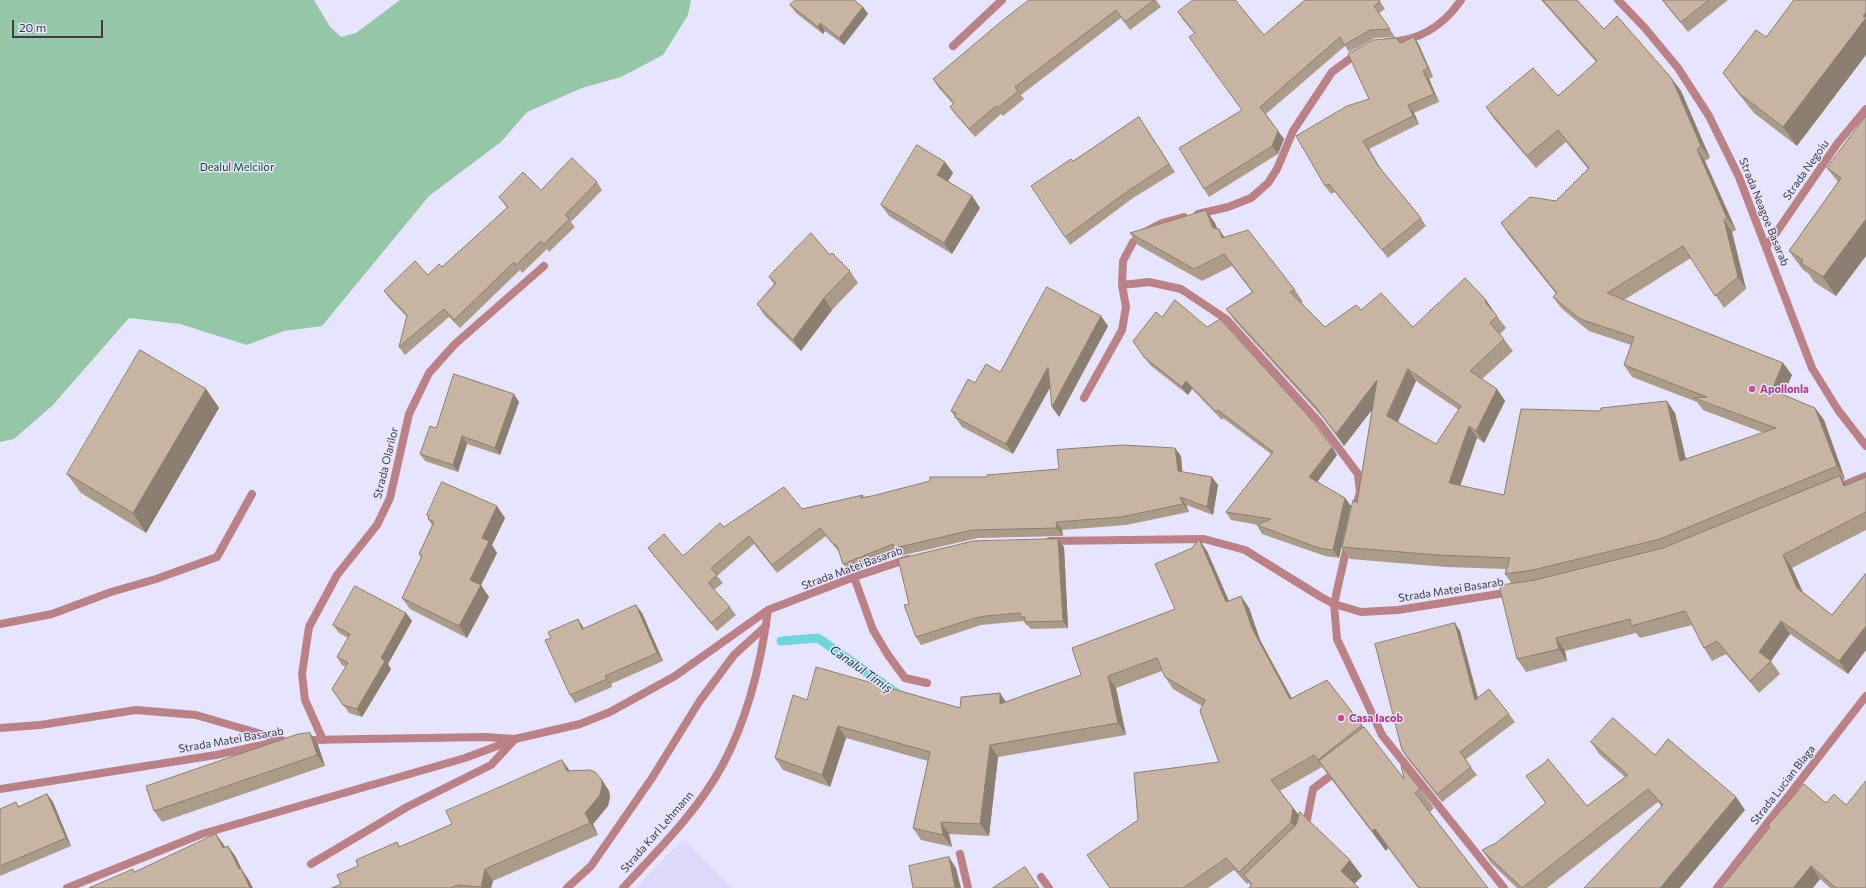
<!DOCTYPE html>
<html>
<head>
<meta charset="utf-8">
<style>
  body { margin:0 }
  #map { position:relative; width:1866px; height:888px; overflow:hidden; background:#e6e4fe; font-family:Commissioner,sans-serif }
  canvas { display:block }
  .scale { position:absolute; left:12px; top:20px; width:91px; height:18px; box-sizing:border-box; border:2px solid #3c3b45; border-top:0; padding-left:5px; font-size:12px; line-height:14px; white-space:nowrap; color:#3c3b45; -webkit-text-stroke:3px #e6e4fe; paint-order:stroke }
</style>
</head>
<body>
<div id="map">
<canvas width="1866" height="888"></canvas>
<div class="scale">20 m</div>
</div>
<script>
const ctx = document.querySelector('canvas').getContext('2d');
ctx.lineJoin = 'round';
function paint(path, color) { ctx.fillStyle = color; ctx.fill(path, 'evenodd'); }
function strokePath(path, color, width, dash) { ctx.strokeStyle = color; ctx.lineWidth = width; ctx.lineCap = dash ? 'butt' : 'round'; ctx.setLineDash(dash || []); ctx.stroke(path); }
function write(font, color, halo, rows, align = 'center') {
  ctx.font = font + ' Commissioner,sans-serif'; ctx.lineWidth = 3; ctx.setLineDash([]); ctx.textBaseline = 'middle'; ctx.strokeStyle = halo; ctx.fillStyle = color; for (const [text, x, y, turn = 0] of rows) {
    ctx.save(); ctx.translate(x, y); ctx.rotate((+turn || 0) * Math.PI / 180); ctx.textAlign = isNaN(turn) ? turn : align; if (halo) ctx.strokeText(text, 0, 0); ctx.fillText(text, 0, 0); ctx.restore();
  }
}
const built = new Path2D(`
  M683,839L732,888H636Z`);
const green = new Path2D(`
  M0,0H314L330,27L341,37L356,33L400,0H691L688,15L663,55L621,77L582,88L527,112L501,142L429,196L322,326L284,331L247,345L180,324L129,318L52,406L14,439L0,442Z`);
const stream = new Path2D(`
  M781,641L818,638L898,694`);
const lane = new Path2D(`
  M854,577L873,630L888,655L905,678L927,683
  M0,624L52,614L111,592L156,579L217,557L252,494
  M0,728L40,725L136,710L196,715L282,740
  M1305,830L1313,789L1338,770
  M960,854L968,888
  M311,864L407,807L491,765L515,739
  M1041,877L1049,888
  M567,888L591,866L652,778L699,702L734,655L766,626`);
const street = new Path2D(`
  M1618,0L1644,27L1678,68L1709,116L1739,177L1812,368L1838,410L1866,446
  M1388,42C1419,41 1444,25 1461,0
  M953,46L1002,0
  M1198,214L1228,207L1251,198L1268,183L1277,169L1293,131L1332,72L1359,52
  M1767,246L1837,144L1866,109
  M1122,285L1149,282L1181,289L1226,319L1319,422L1358,474L1360,492L1358,499
  M1084,398L1122,330L1126,307L1122,285L1123,261L1133,242L1145,232L1162,223L1184,217
  M1837,488L1866,476
  M1050,541L1204,539L1245,550L1321,597L1334,604L1361,612L1398,610L1511,592
  M1348,542L1334,604L1337,639L1382,735L1504,888
  M305,740L485,737L515,739L580,724L610,712L675,676L768,610L854,577L908,559
  M323,740L305,700L302,674L309,627L337,575L377,525L390,498L409,414L429,373L455,344L544,266
  M0,789L216,755L281,741
  M67,888L202,834L465,758L513,740
  M623,888C658,850 697,812 722,766C748,718 761,664 768,610
  M1717,888L1866,696`);
const wall = new Path2D(`
  M1029,0H1156L1161,7L1130,30L1121,18L1021,95L1024,99L1003,116L1001,114L975,137L956,115L950,107L953,104L938,87L933,79Z
  M1379,0L1385,9L1379,13L1395,37L1375,38L1349,52L1345,46L1266,114L1284,139L1278,154L1209,197L1204,189L1242,110L1194,33L1183,20L1178,12L1264,35Z
  M1541,0H1577L1604,29L1672,79L1681,91L1710,158L1705,161L1736,230L1732,232L1746,289L1724,308L1691,258L1624,300L1783,363L1792,375L1783,395L1815,408L1824,420L1845,479L1843,480L1846,485L1866,477V530L1792,568L1803,592L1832,615L1866,573V650L1848,674L1790,634L1771,661L1780,674L1759,693L1726,654L1712,661L1704,648L1692,625L1640,638L1636,633L1565,651L1567,661L1526,672L1517,659L1511,583L1505,574L1506,569L1446,567L1350,559L1342,547L1357,503L1372,409L1344,446L1323,418L1235,321L1226,309L1252,292L1232,266L1202,281L1138,245L1130,233L1215,223L1217,228L1224,237L1295,290L1303,302L1301,303L1325,327L1361,310L1413,327L1486,300L1494,312L1506,328L1500,334L1504,339L1513,351L1482,379L1497,389L1505,401L1484,443L1477,438L1460,486L1504,495L1675,413L1686,459L1764,433L1703,410L1697,402L1632,377L1624,365L1631,345L1589,331L1562,309L1553,297L1556,294L1509,235L1501,223L1556,201L1588,169L1566,142L1536,168L1494,119L1486,107L1558,96L1596,62ZM1416,381L1459,410L1436,444L1398,422Z
  M1662,0H1728L1688,32Z
  M790,5L863,7L868,14L844,45L825,31L823,34L796,13Z
  M1414,37L1419,45L1433,77L1429,79L1439,102L1414,113L1419,124L1369,149L1382,171L1421,218L1426,226L1388,258L1335,192L1331,194L1325,186L1400,43Z
  M1766,37L1797,146L1754,113L1737,92L1723,73Z
  M1866,116L1836,296L1814,282L1809,274L1803,270L1789,251L1838,182L1827,168Z
  M1139,117L1175,172L1133,198L1070,245L1065,237L1073,161Z
  M945,162L953,173L948,181L972,196L980,208L952,254L889,216L881,205Z
  M597,182L602,190L571,222L575,227L549,252L547,249L522,273L520,270L460,328L449,317L405,355L399,347L407,317L390,299L384,291L428,275L442,267L507,208L499,197L541,190Z
  M850,271L858,283L832,310L801,351L765,316L757,304L774,284L769,277Z
  M1101,316L1108,326L1059,417L1050,387L1013,454L962,427L951,411L975,383L1000,372Z
  M1133,341L1332,447L1337,455L1317,482L1345,498L1351,506L1339,558L1325,556L1262,534L1257,525H1259L1231,520L1226,512L1271,454L1223,418L1222,420L1192,389L1188,395L1150,365Z
  M206,389L219,408L146,533L81,493L67,474Z
  M519,402L500,455L467,444L458,472L425,461L420,454L436,428Z
  M1181,456L1182,472L1218,485L1213,515L1186,505L1189,512L1126,525L1062,530L1063,536L978,538L900,556L898,552L849,571L843,564L839,552L826,536L777,573L754,544L717,576L723,583L714,590L730,607L736,615L717,631L654,556L648,548L683,556L724,527L863,495L864,497L987,477Z
  M427,515L505,518L492,545L497,553L481,585L489,597L467,638L410,609L402,598L421,558L419,554L432,525L428,519V517Z
  M1064,547L1068,628L1031,629L1027,625H1026L1024,621L981,625L921,645L916,637L909,604Z
  M1207,551L1229,601L1241,596L1249,608L1260,640L1292,698L1327,680L1404,779L1420,789L1434,808L1430,812L1488,888H1418L1388,848L1386,851L1322,767L1280,791L1299,815L1350,860L1362,876L1251,886L1249,883L1247,884L1234,870L1208,888H1110L1138,820L1219,762L1202,706L1173,689L1165,677L1162,671L1116,688L1126,735L998,757L989,836L949,834L952,847L921,840L913,828L928,761L846,738L830,787L783,770L775,758L807,700L960,708L1006,702L1081,675L1175,609Z
  M636,605L642,613L663,661L611,684L612,687L575,703L570,695L551,638L578,619L584,629Z
  M406,613L412,621L388,664L391,669L362,717L349,713L332,689L346,667L342,665L337,657L348,638L339,633L333,625Z
  M1460,631L1478,697L1509,714L1515,722L1465,760L1477,775L1442,802L1407,758L1402,750Z
  M310,733L318,745L325,766L162,822L154,811Z
  M1591,742L1655,755L1736,797L1745,810L1661,806L1658,802L1547,888H1517L1491,863L1482,850L1496,843L1546,804L1526,776L1587,806L1625,777L1600,755Z
  M570,771L602,780L609,791L610,797L608,806L593,824L598,835L493,881L491,888H332L341,884L358,866L397,842L400,847Z
  M47,794L53,802L71,846L0,876V809L19,806Z
  M1768,825L1866,888H1830L1820,879Z`);
const shadedWall = new Path2D(`
  M863,7L868,14L844,45L839,38Z
  M1866,12V55L1797,146L1783,127Z
  M820,23L825,31L823,34L818,27Z
  M1414,37L1419,45L1433,77L1428,68Z
  M1423,71L1429,79L1439,102L1434,94Z
  M1672,79L1681,91L1710,158L1701,146Z
  M1408,105L1414,113L1419,124L1413,116Z
  M1278,131L1284,139L1278,154L1272,146Z
  M1363,141L1369,149L1384,175L1379,167Z
  M1697,149L1705,161L1736,230L1727,218Z
  M945,162L953,173L945,186L937,175Z
  M972,196L980,208L952,254L944,243Z
  M1206,210L1215,223L1221,240L1213,228Z
  M1866,219V256L1836,296L1823,277Z
  M1724,220L1732,232L1746,289L1738,277Z
  M1219,229L1227,241L1222,238Z
  M824,298L832,310L801,351L793,340Z
  M1486,300L1494,312L1493,314L1485,302Z
  M1101,316L1108,326L1059,417L1052,407Z
  M1783,363L1792,375L1780,402L1772,390Z
  M1048,367L1056,377L1013,454L1006,444Z
  M1408,369L1416,381L1395,428L1387,416Z
  M1377,380L1386,392L1344,446L1336,434Z
  M1186,381L1192,389L1188,395L1182,387Z
  M206,389L219,408L146,533L133,513Z
  M1497,389L1505,401L1484,443L1476,431Z
  M514,394L519,402L500,455L495,448Z
  M1667,401L1675,413L1689,473L1680,461Z
  M1815,408L1824,420L1845,479L1837,466Z
  M1469,426L1477,438L1457,495L1449,483Z
  M462,436L467,444L458,472L453,465Z
  M1332,447L1337,455L1315,485L1309,477Z
  M1175,448L1181,456L1183,479L1178,471Z
  M1840,476L1849,489L1844,486Z
  M1212,477L1218,485L1213,515L1207,507Z
  M1180,497L1186,505L1189,512L1183,504Z
  M1345,498L1351,506L1339,558L1333,550Z
  M497,506L505,518L492,545L497,553L481,585L489,597L467,638L459,626L470,580L482,538Z
  M1056,522L1062,530L1063,536L1057,528Z
  M1058,539L1064,547L1068,628L1063,621Z
  M1199,539L1207,551L1234,613L1226,602Z
  M1783,555L1792,568L1806,600L1797,588Z
  M1241,596L1249,608L1260,640L1298,711L1290,699L1252,628Z
  M636,605L642,613L663,661L657,653Z
  M406,613L412,621L388,664L391,669L362,717L357,709L381,658Z
  M578,619L583,627L588,637L582,629Z
  M1781,621L1790,634L1768,665L1759,652Z
  M1455,623L1460,631L1480,708L1475,700Z
  M1866,626V650L1848,674L1839,661Z
  M1556,638L1565,651L1567,661L1559,649Z
  M605,676L611,684L612,687L607,679Z
  M1108,676L1116,688L1126,735L1118,723Z
  M1000,693L1008,705L1000,704Z
  M838,726L846,738L830,787L822,775Z
  M310,733L318,745L325,766L317,755Z
  M990,745L998,757L989,836L980,824Z
  M562,760L570,771H567Z
  M602,780L609,791L610,797L608,806L593,824L598,835L590,823L585,813Z
  M47,794L53,802L71,846L66,838Z
  M1736,797L1745,810L1680,888H1660Z
  M1293,808L1302,819L1299,834L1291,822Z
  M941,822L949,834L952,847L943,835Z
  M1375,829L1388,848L1386,851L1372,831Z
  M216,834L224,845L231,860L223,848Z
  M228,846L236,857L242,870L249,880L253,888H250L239,869Z
  M949,857L956,868L961,888H955Z
  M1350,860L1362,876L1352,887L1341,871Z
  M1811,866L1820,879L1813,888H1793Z
  M485,869L493,881L491,888H482L481,887Z`);
const building = new Path2D(`
  M795,0H854L863,7L839,38L820,23L818,27L790,5Z
  M1029,0H1154L1125,22L1116,10L1015,87L1018,91L998,108L996,106L969,129L950,107L954,103L933,79L1003,20Z
  M1193,0H1235L1264,35L1305,0H1379L1380,2L1374,6L1390,29L1370,30L1344,45L1340,37L1260,107L1278,131L1272,146L1204,189L1179,148L1242,110L1189,37L1195,33L1178,12Z
  M1543,0H1577L1604,29L1617,16L1672,79L1701,146L1697,149L1727,218L1724,220L1738,277L1715,296L1683,246L1607,293L1783,363L1772,390L1815,408L1837,466L1660,539L1533,570L1505,574L1510,558L1437,555L1342,547L1353,500L1357,503L1377,380L1336,434L1315,406L1226,309L1253,292L1224,254L1194,269L1130,233L1206,210L1213,228L1219,229L1222,238L1248,230L1295,290L1290,292L1325,327L1356,305L1361,310L1381,293L1413,327L1465,278L1486,300L1485,302L1497,316L1490,323L1504,339L1470,371L1497,389L1476,431L1469,426L1449,483L1504,495L1521,409L1600,411L1601,408L1667,401L1680,461L1776,428L1694,398L1707,397L1624,365L1634,337L1580,319L1553,297L1557,293L1501,223L1530,197L1556,201L1589,168L1558,130L1527,156L1486,107L1533,68L1558,96L1597,61ZM1408,369L1461,406L1436,444L1387,416Z
  M1663,0H1709L1681,22Z
  M1794,0H1866V12L1863,16L1866,18L1783,127L1740,94L1723,73L1756,30L1766,37Z
  M1414,37L1428,68L1423,71L1434,94L1408,105L1413,116L1363,141L1379,167L1421,218L1382,250L1329,184L1325,186L1296,136L1347,106L1369,99L1348,54L1373,40L1396,38L1400,43Z
  M1866,116V219L1823,277L1801,263L1803,260L1789,251L1841,178L1827,168Z
  M1139,117L1169,164L1128,191L1065,237L1031,186L1071,159L1073,161Z
  M917,145L945,162L937,175L972,196L944,243L881,205Z
  M572,158L597,182L565,215L569,219L544,244L541,241L516,265L514,262L454,320L444,309L399,347L407,315L384,291L415,261L428,275L439,264L442,267L508,207L499,197L523,172L541,190Z
  M811,233L830,255L832,253L850,271L824,298L793,340L757,304L776,283L769,277Z
  M1047,287L1101,316L1052,407L1048,367L1006,444L955,417L956,413L951,411L968,379L975,383L986,364L1000,372Z
  M1175,300L1207,327L1220,319L1309,417L1332,447L1309,477L1345,498L1333,550L1319,548L1257,525L1271,519L1226,512L1273,452L1218,410L1216,412L1186,381L1182,387L1144,357L1133,341L1156,312L1162,317Z
  M140,350L206,389L133,513L67,474Z
  M454,374L514,394L495,448L462,436L453,465L420,454L430,426L436,428Z
  M1122,445L1175,448L1178,471L1212,477L1207,507L1180,497L1183,504L1121,517L1056,522L1057,528L972,530L895,548L893,544L843,564L837,546L832,543L820,528L772,565L749,536L711,568L717,575L708,583L730,607L711,623L648,548L664,534L683,556L720,523L724,527L784,487L802,509L863,495L860,498L872,496L930,481V477H987V475L1059,469L1057,450Z
  M1840,476L1844,486L1866,477V512L1783,555L1797,588L1832,615L1866,573V626L1839,661L1781,621L1759,652L1771,661L1750,681L1717,641L1704,648L1685,611L1631,626L1630,619L1556,638L1559,649L1517,659L1500,589L1501,585L1535,580L1663,548Z
  M442,482L497,506L482,538L489,541L470,580L481,585L459,626L402,598L422,556L419,554L434,522L428,519L429,516L427,515Z
  M1058,539L1063,621L1025,622V617H1021L1020,613L986,616L975,618L916,637L904,605L909,604L898,559L973,541Z
  M1199,539L1226,602L1241,596L1252,628L1290,699L1327,680L1362,725L1318,760L1314,755L1271,780L1293,808L1291,822L1239,872L1226,858L1183,888H1110L1087,855L1138,820L1134,773L1219,762L1200,711L1205,700L1165,677L1157,658L1108,676L1118,723L990,745L980,824L941,822L943,835L913,828L930,752L838,726L822,775L775,758L793,695L807,700L816,667L960,708L961,697L1000,693V704L1081,675L1072,648L1175,609L1155,564L1192,548Z
  M355,586L406,613L381,658L385,661L357,709L343,705L332,689L348,663L337,657L350,634L333,625Z
  M636,605L657,653L605,676L607,679L570,695L545,640L551,638L548,632L578,619L582,629Z
  M1455,623L1475,700L1489,689L1509,714L1460,752L1471,767L1437,794L1402,750L1375,644Z
  M1613,718L1655,755L1668,739L1736,797L1660,888H1584L1663,805L1648,789L1522,888L1482,850L1496,843L1546,803L1526,776L1546,762L1548,759L1587,806L1628,775L1591,742Z
  M1364,727L1404,779L1401,765L1420,789L1415,793L1488,888H1419L1375,829L1372,831L1319,761Z
  M310,733L317,755L154,811L146,786L298,734Z
  M562,760L567,771L590,770L595,772L602,780V786L600,795L585,813L590,823L485,869L481,887L458,885L450,888H332L341,884L337,875L358,866L356,860L397,842L399,847L452,824L446,811Z
  M1866,781V888H1836L1811,866L1793,888H1721L1770,827L1768,825L1804,784L1826,803L1834,794L1846,805Z
  M47,794L66,838L0,866V809L16,802L18,807Z
  M1300,812L1350,860L1341,871L1359,888H1249L1252,884L1244,875L1296,825Z
  M216,834L223,848L228,846L239,869L241,868L250,888H89L133,869L134,872Z
  M949,857L955,888H913L909,866Z
  M1025,867L1039,888H993Z`);
const markers = [
  [1752,389,4,"#d1479c"],
  [1341,718,4,"#d1479c"]
];
const parkNames = [
  ["Dealul Melcilor",237,167]
];
const streetNames = [
  ["Strada Negoiu",1806,170,-55],
  ["Strada Neagoe Basarab",1764,212,68],
  ["Strada Olarilor",386,463,-76],
  ["Strada Matei Basarab",852,568,-20],
  ["Strada Matei Basarab",1451,590,-9],
  ["Strada Matei Basarab",231,740,-10],
  ["Strada Lucian Blaga",1783,785,-52],
  ["Strada Karl Lehmann",657,832,-49]
];
const hotelNames = [
  ["Apollonla",1760,389],
  ["Casa Iacob",1349,718]
];
const waterNames = [
  ["Canalul Timiș",861,669,35]
];
paint(built, '#ddd9fa');
paint(green, '#94c7a5');
strokePath(stream, '#6ed7da', 9);
strokePath(lane, '#ba8187', 8);
strokePath(street, '#ba8187', 8);
paint(wall, '#ab9c8a');
paint(shadedWall, '#8b7f71');
paint(building, '#c7b5a1');
strokePath(building, '#8b7f71', 1);
for (const [x, y, r, color] of markers) { const dot = new Path2D(); dot.arc(x, y, r, 0, 2 * Math.PI); ctx.fillStyle = color; ctx.fill(dot); strokePath(dot, '#e6e4fe', 1.5); }
write('11px', '#0d4426', '#e6e4fe', parkNames);
write('11px', '#3c3b45', '#e6e4fe', streetNames);
write('bold 11px', '#b23c85', '#e6e4fe', hotelNames, 'left');
write('italic 12px', '#093c3e', '#e6e4fe', waterNames);
</script>
</body>
</html>
